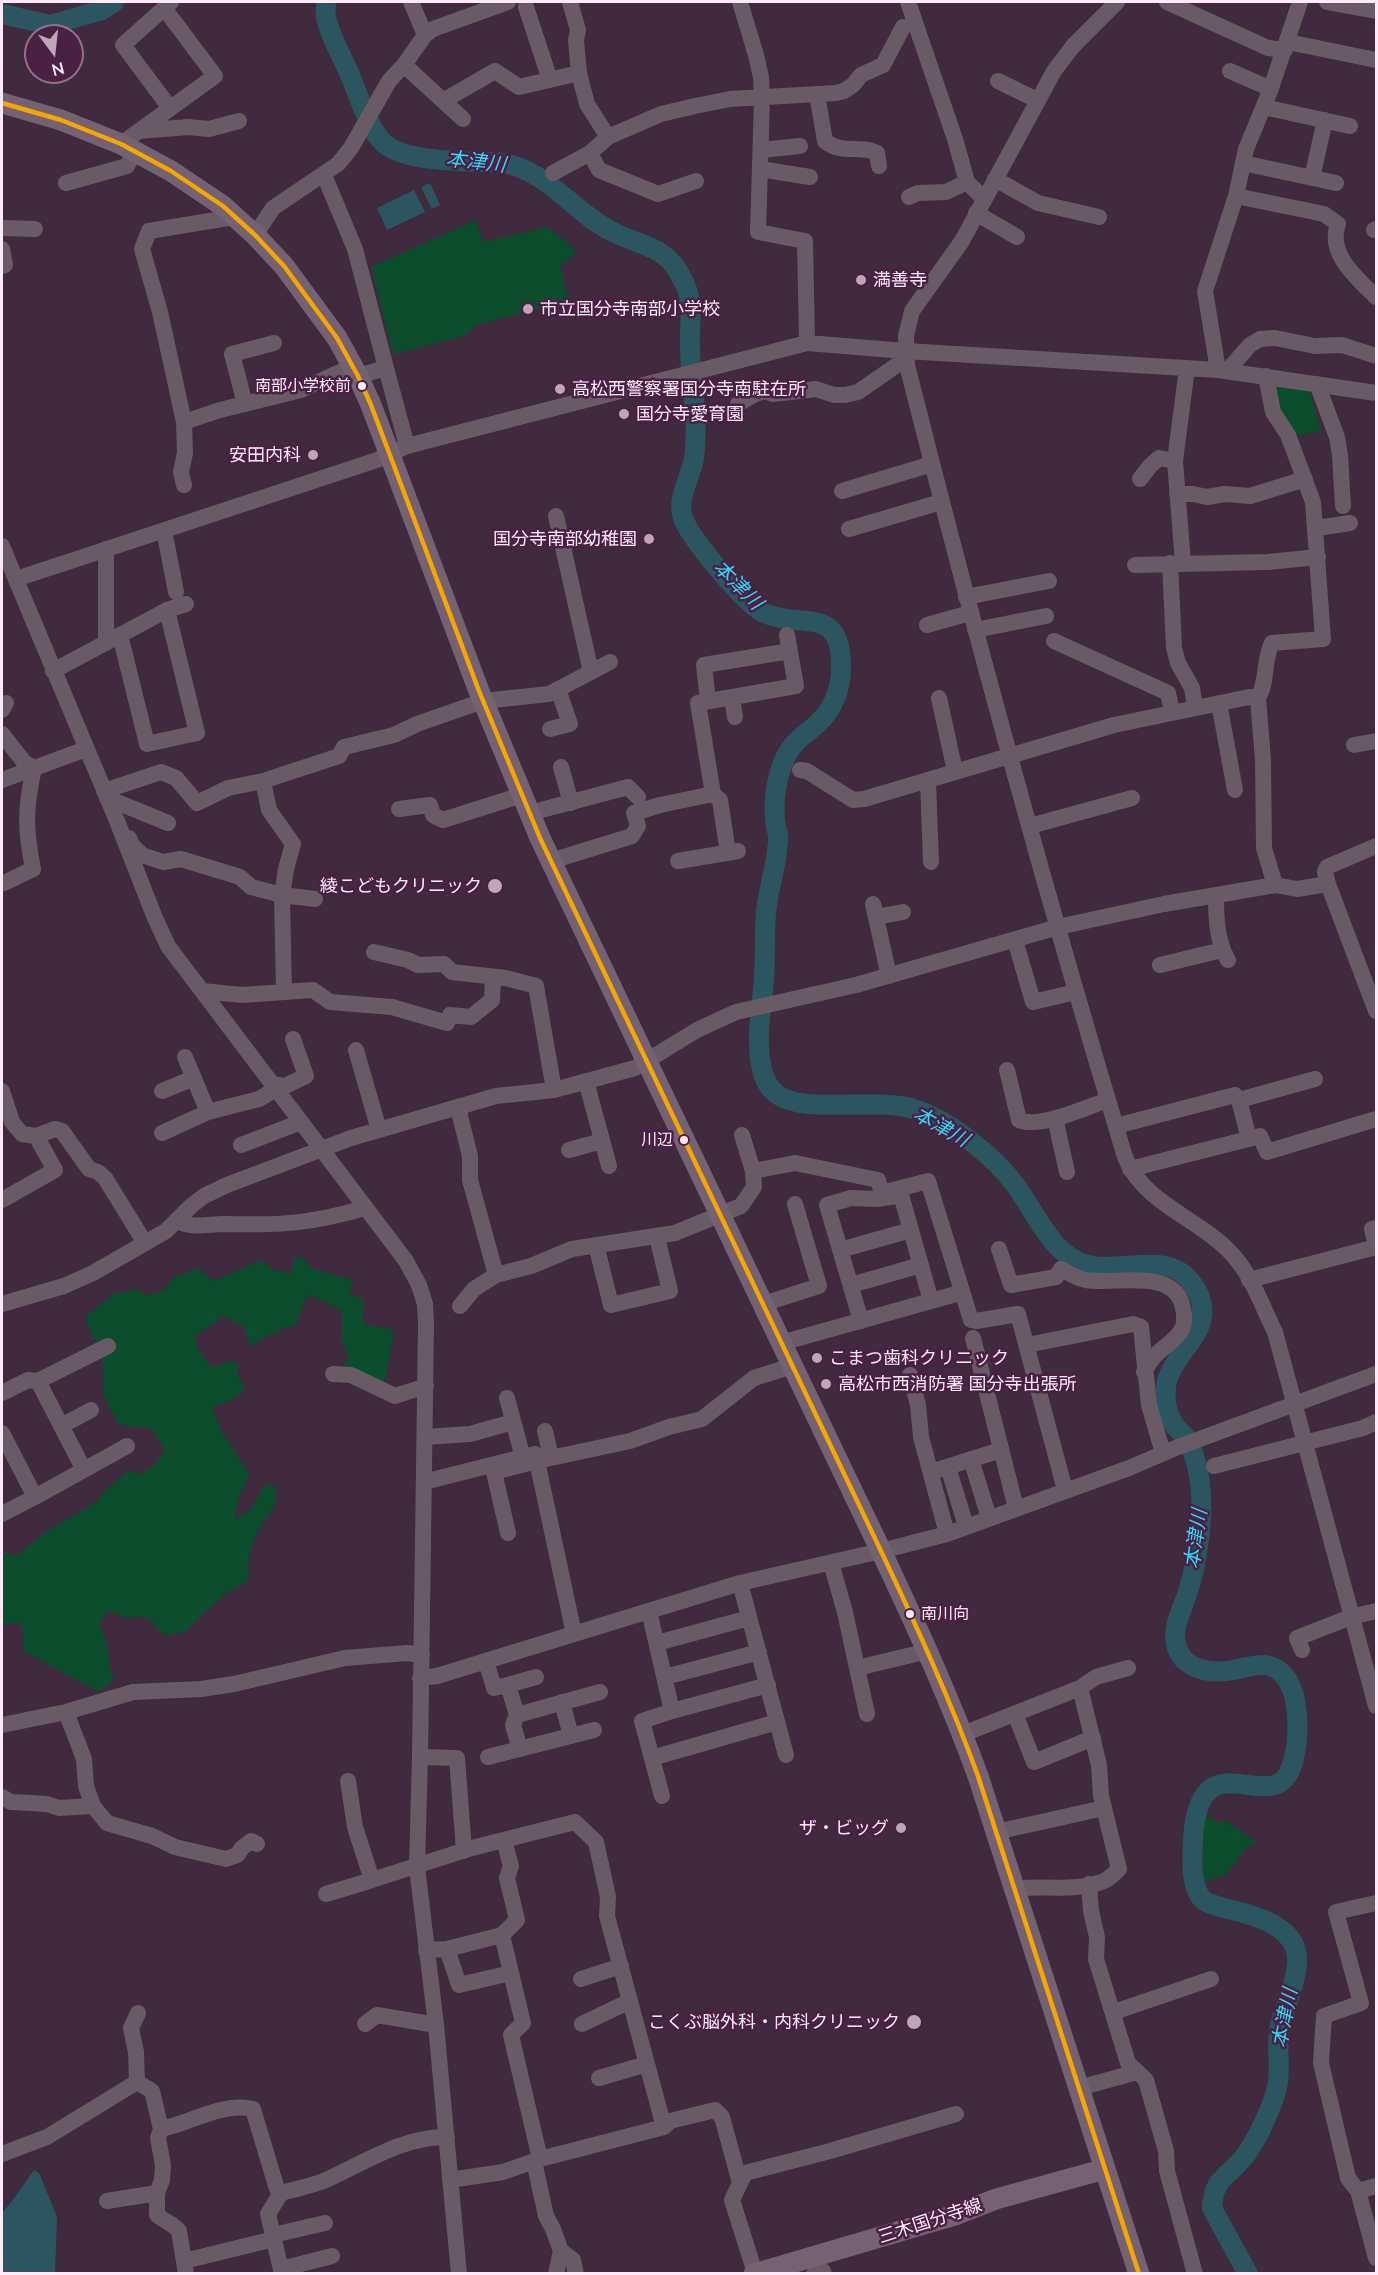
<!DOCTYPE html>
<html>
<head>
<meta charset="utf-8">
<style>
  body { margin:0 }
  #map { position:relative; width:1378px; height:2275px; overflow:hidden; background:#402a3d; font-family:Lato,sans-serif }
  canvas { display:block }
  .frame { position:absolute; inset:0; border:3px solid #ffe9f9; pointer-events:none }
  .north { position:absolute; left:24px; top:24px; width:60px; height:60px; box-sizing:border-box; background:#4a2043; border:2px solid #92708c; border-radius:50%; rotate:165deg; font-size:16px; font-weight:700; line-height:24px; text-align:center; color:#ffe9f9 }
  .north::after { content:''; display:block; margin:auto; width:21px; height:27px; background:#bca6b7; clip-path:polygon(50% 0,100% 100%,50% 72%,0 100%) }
</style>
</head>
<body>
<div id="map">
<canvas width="1378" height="2275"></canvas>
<div class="frame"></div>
<div class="north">N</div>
</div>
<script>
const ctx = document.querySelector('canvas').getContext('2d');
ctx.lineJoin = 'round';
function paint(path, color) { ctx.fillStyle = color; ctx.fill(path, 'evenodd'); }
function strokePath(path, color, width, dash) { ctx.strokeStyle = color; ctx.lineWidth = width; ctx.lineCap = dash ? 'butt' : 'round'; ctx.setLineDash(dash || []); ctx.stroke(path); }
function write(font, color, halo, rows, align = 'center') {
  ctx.font = font + ' Lato,"Noto Sans JP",sans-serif'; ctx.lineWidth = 5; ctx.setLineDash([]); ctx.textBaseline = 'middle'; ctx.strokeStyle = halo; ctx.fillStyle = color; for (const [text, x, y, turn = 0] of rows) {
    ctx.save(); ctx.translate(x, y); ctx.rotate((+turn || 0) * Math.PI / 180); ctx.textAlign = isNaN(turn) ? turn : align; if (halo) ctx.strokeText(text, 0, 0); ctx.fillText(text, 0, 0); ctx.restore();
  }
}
const green = new Path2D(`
  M476,220L483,242L548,227L577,251L560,267L569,300L476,325L466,335L393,355L371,267Z
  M1271,383L1309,389L1321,432L1292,436L1275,411Z
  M295,1256L303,1258L312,1269L353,1280L349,1294L364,1300L362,1318L367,1325L394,1330L385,1382L342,1368L348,1357L342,1340V1311L308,1294L295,1325L278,1330L250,1347L244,1327L224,1316L194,1337L201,1355L212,1367L229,1361L239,1365L238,1376L245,1388L236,1398L212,1408L223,1434L250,1475L239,1497L234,1520L251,1509L265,1484L276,1487C276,1513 270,1510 259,1530C249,1546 248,1563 248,1581L226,1593L183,1633L164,1635L147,1617L125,1618L108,1610L99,1625C110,1641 108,1662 114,1680L99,1692L23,1651V1632L19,1622L2,1625V1553L17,1555L50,1529L95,1503L108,1488L128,1471L142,1474L156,1463L165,1449L150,1428L119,1425L103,1396V1363L85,1317L114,1294L135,1289L148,1296L166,1289L173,1277L199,1269L213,1281L260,1261L276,1271L291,1273Z
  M1214,1817L1215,1823L1226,1821L1258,1843L1248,1846L1226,1875L1204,1882L1199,1846L1203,1818Z`);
const water = new Path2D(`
  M430,183L440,205L432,209L421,187Z
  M414,190L425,212L387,230L377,208Z
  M34,2170L39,2173L57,2217L55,2273H2V2213L12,2201Z`);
const river = new Path2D(`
  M326,2C326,7 325,12 326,17C329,35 343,58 350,75C358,94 370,133 386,145C405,160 453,161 477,162C494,162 508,162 523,169C557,184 580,216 613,232C638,245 663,246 678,271C684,282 688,289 690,301C692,316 689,332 690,348C691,384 699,422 694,458C691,477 676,499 683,518C690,538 745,604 764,613C801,630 842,603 841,668C841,689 833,710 817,724C804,736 793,741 785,758C777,776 773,799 775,819C777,838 780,831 777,850C775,871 768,891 766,912C764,938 766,964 763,990C760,1017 756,1042 762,1069C764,1079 769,1089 778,1095C807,1115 880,1096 917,1110C951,1122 995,1157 1016,1186C1036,1213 1052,1256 1088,1265C1122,1274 1167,1249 1192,1283C1223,1326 1176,1347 1167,1381C1164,1396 1166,1413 1175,1426C1178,1431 1183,1433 1186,1438C1194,1450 1198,1469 1200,1483C1204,1514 1198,1561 1188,1591C1184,1606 1175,1620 1175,1636C1176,1668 1207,1675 1233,1670C1243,1669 1254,1664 1264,1665C1302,1669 1300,1730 1294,1758C1279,1830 1200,1728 1193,1839C1192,1856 1190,1887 1203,1900C1209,1905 1225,1908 1232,1910C1261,1917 1300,1929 1297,1964C1295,1985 1286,2005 1280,2025C1275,2046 1282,2066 1277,2087C1274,2102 1266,2118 1260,2131C1256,2138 1249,2152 1243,2158C1225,2180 1214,2177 1212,2208L1248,2274
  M2,14L50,25L102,10L114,2`);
const minor = new Path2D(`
  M411,2L425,35
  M570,2L578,30L576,40L579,73L587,104L608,137L661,114L695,106L730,99L836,93L844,91L853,85L861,75L883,65L903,27
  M740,2L756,55L761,77L762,99L758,232L805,241L807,343
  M908,2L955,139L967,182L984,199
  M1117,2L1073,46L1054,71L962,241L912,311L906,336L907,365C974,631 1046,895 1125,1157C1143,1203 1198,1218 1230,1252C1251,1273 1262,1306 1275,1332L1376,1706
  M1167,2L1268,48L1285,50
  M1327,2L1376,11
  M526,7L550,80
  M1288,42L1376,60
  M404,65L463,119
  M1230,71L1271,89
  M998,81L1037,100
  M817,94L825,141C842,155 859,144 877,153L879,166
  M443,101L495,71L519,87L579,73
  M1264,107L1350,126
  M170,108L123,45L171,2
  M139,131L188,127L209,129L239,121
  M121,144L215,76L164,8
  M761,150L800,146
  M590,153L599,170L658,194L696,181
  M1243,163L1336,183
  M760,169L810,177
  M553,173L590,153L608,137
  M324,175L355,249L386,368L358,376
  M1312,178L1325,120
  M995,179L1038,203L1099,217
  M66,183L127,166L135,151
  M1236,196L1324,214L1338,224C1327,254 1357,278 1376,297
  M909,197L918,193L946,192L967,182
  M976,213L1017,237
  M2,228L35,229
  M1374,230L1376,229
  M255,235L273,208L338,164L351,148L389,81L404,65L425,35L433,29L508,2
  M2,249L5,265L2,266
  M386,368L407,446
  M1218,370L1205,291L1236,196L1246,149L1270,91L1300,2
  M1227,371L1250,345L1260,339L1275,338L1315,346L1342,345L1376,356
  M1317,384L1337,437L1340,455L1343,506
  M245,404L232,354L274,343
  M738,404L755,394L765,391L773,394L816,389L834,395H845L858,392L907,358
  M184,422L220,410L301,390L353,366
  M1140,479L1150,466L1159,458L1175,461
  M184,485L181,472L185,453L184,422L160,312L142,249L149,231L234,217
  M842,491L932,464
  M1177,494H1193L1207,497L1225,494L1250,496L1305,479
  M556,516L591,672
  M1317,528L1350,523
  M849,529L941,502
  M164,530L176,592
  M2,546L117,821L155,918L168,946L406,1261L419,1285L425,1304L426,1324L420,1757L417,1867L436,2025L459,2274
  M106,549V643
  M1170,563L1174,648L1178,663L1192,688L1195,707
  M1183,563L1175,461L1187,368
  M1135,565L1268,562L1318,557
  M16,579L377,460L407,446L807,343L906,351L1218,370L1376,393
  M966,597L1049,581
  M927,625L970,613
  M975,630L1046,616
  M120,635L147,744L197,733L167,610
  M1054,641L1168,693L1172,712
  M53,671L167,610L186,604
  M732,697L735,717
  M939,698L955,771
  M1258,698C1268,681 1263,660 1272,643L1323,639L1313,502L1288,435L1273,412L1266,376
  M708,701L704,665L790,651
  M1219,703L1235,790
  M2,710L6,703
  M550,729L570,724L558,689
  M2,734L24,762L34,768C25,809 25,828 33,869L4,883
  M1354,745L1376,741
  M561,767L571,803
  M800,770L807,771L853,800L864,799L1114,725L1249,697L1258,698L1263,760L1264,848L1275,885
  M2,780L86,749
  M928,781L931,862
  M104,791L161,772L176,778L197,803L228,788L263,781
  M713,794L720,800L728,853
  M107,798L168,823
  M399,809L430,805L433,815L443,820L522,795
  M530,813L628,787L638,797
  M1030,826L1132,798
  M129,838L132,845L142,855L163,862L181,859L240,877L251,887L282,895L315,899
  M551,861L632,836L638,826L634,813L660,805L713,794L698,703L796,686L787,635
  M678,861L738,851
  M1328,884L1376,1011
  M1216,896C1216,918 1217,942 1228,960
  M873,904L889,976
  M876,917L903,912
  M1015,940L1033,1002L1076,992
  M374,952L408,960L418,965L444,964L452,972L506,978L536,986L554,1090
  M1160,965L1222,950
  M202,991L242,995L313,990L330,1002L392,1007L447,1023L450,1015L471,1017L492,1000L493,977
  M284,992L282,895L286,869L293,844L269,810L263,781L339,756L344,747L394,735L417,724L483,701L549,694L610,662
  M356,1050L379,1130
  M185,1057L208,1112
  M1007,1070L1019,1120C1041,1129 1086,1107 1108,1100
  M586,1081L609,1166
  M272,1084L285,1086L306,1076L293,1039
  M2,1091L12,1122L22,1134L36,1136L55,1129L62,1131L89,1169L98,1172L105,1178L145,1243
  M162,1091L194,1078
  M1239,1100L1315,1079
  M460,1106V1116L470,1156V1180L496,1275L531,1266L572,1249L675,1233L741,1206L754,1187L753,1171L795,1163L878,1180L882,1193L928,1181L971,1320L976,1321L1018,1314L1065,1490
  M1055,1118L1067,1172
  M1116,1126L1235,1095L1239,1100L1249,1139
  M162,1133L208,1112L259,1099L276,1089
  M742,1135L753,1171
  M241,1145L301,1122
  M569,1150L602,1141
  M1130,1169L1260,1136L1267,1152L1376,1119
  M2,1200L55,1170L36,1136
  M178,1221C192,1229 208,1224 223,1224C265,1225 297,1225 338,1215C347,1213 357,1211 365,1207
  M1376,1228L1372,1229L1376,1246
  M596,1245L611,1305L670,1291L657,1237
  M999,1249L1011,1285L1056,1277L1061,1269C1069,1273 1078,1279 1086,1280C1114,1285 1172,1268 1182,1304C1184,1311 1185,1320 1183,1327C1177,1341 1163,1346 1154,1357C1150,1361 1147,1367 1144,1372
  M840,1250L911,1230
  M1249,1280L1376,1247
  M851,1285L921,1265
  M2,1304L64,1286L93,1273L166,1231L191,1206L204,1196L227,1185L351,1138L496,1096L554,1090L635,1068L697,1030L736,1012L856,985L1058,927L1164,904L1275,885L1297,889L1328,884L1325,872L1327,867L1376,846
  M763,1304L819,1286L795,1204
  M460,1306L474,1289L496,1275
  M861,1321L827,1205L851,1198L878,1199L901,1195L931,1301
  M973,1338L1016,1508
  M781,1343L956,1294
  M1027,1345L1133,1324L1141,1327L1149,1405L1163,1453
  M333,1374L351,1375L395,1396L426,1386
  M910,1375L918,1405L921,1437L947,1534
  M38,1381L84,1470
  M2,1393L28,1380L38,1381L108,1346
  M507,1398L523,1458
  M61,1426L91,1410
  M545,1431L551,1457
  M2,1433L35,1497L127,1446
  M425,1437L470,1434L513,1422
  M971,1459L989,1518
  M1214,1466L1363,1428L1376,1422
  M948,1467L966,1526
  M931,1472L1001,1450
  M424,1482L535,1454L537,1461L630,1441L669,1427L702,1419L754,1378L792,1366
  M2,1514L35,1497
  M508,1533L494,1472L537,1461L574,1634
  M831,1563L845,1612L857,1668L928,1651
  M740,1583L786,1755
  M649,1611L672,1711L642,1721L662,1796
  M657,1643L749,1618
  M1302,1650L1297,1638L1351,1617L1376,1611
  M486,1661L494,1688L508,1685L517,1715L513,1725L520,1749
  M857,1668L867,1714
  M665,1677L759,1652
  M420,1678L437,1676L740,1583L881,1551L947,1534L1129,1468L1178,1447L1376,1374
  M508,1685L536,1677
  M562,1702L571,1736
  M672,1711L768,1685
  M1015,1714L1034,1762L1093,1738
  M517,1715L600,1692
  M2,1725L66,1712L133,1692L201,1689L234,1684L345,1658L407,1653L422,1655
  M963,1734L1080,1688L1096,1677L1128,1668
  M420,1757L457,1758L464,1851
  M488,1757L594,1730
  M652,1758L777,1722
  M348,1781L355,1827L372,1880L472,1848L575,1822L596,1842L608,1897L607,1916L664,2127
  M2,1797L11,1802L47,1804L59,1808L93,1806L86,1786L84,1759L66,1712
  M93,1806L107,1823L152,1836L175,1847L226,1859L237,1855L242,1848L251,1841L257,1844
  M996,1832L1104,1808
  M1089,1884L1091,1911L1097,1937L1096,1959L1128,2063L1146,2080L1166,2151L1167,2171L1195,2274
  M1015,1889C1042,1885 1078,1892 1104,1881C1109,1879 1115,1873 1119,1869L1101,1796L1099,1765L1080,1688
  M326,1894L372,1880
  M1376,1903L1336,1912L1361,2003L1324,2016L1321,2063L1348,2178L1358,2191L1376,2258
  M502,1935L517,1920L507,1878L511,1866L504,1840
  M447,1949L459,1985L511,1973
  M426,1950L447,1949L502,1935L523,2023L511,2035L540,2159
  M581,1979L621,1966
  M1114,2012L1211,1979
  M365,2024L377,2015L436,2025
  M582,2024L630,2001
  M599,2078L647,2064
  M137,2082L136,2052L131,2028L138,2013
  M1079,2088L1137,2072
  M161,2129C191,2123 222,2102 253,2109L277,2189L281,2193C295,2189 312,2186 326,2180C364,2163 404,2136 447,2137
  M2,2154L47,2137L137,2082L152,2091L161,2129L158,2138L163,2165L162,2180L157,2193V2215C164,2221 174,2224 179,2231L186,2274
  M534,2161L546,2216L553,2229L561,2251L573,2260L576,2274
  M450,2180L503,2172L540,2159L664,2127L670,2121L715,2110L722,2117L740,2183
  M1358,2191L1376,2186
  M281,2193L268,2214L282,2274
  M107,2201L157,2193
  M273,2235L325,2223
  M184,2261L274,2239
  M281,2269L332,2256
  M755,2273L732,2200L745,2173L830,2151L956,2114
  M556,2274L561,2251
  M814,2274L823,2271L824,2274`);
const major = new Path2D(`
  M2,103L61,120L121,144L171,171L223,206L255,235L284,266L337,338L358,376L371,405L479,691L540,838L881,1551C916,1625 950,1699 978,1776L1139,2274
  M754,2274L955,2215L996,2199L1105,2169`);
const bus1 = new Path2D(`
  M2,103L61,120L121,144L171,171L223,206L255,235L284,266L337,338L358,376L371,405L479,691L540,838L881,1551C916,1625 950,1699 978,1776L1139,2274`);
const markers = [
  [861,280,6,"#bca6b7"],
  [528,309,6,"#bca6b7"],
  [362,386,5,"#ffe9f9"],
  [560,389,6,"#bca6b7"],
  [624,414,6,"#bca6b7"],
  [313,455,6,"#bca6b7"],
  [649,539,6,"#bca6b7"],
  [495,886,8,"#bca6b7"],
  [684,1140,5,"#ffe9f9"],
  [817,1358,6,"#bca6b7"],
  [826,1384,6,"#bca6b7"],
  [910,1614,5,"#ffe9f9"],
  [901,1828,6,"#bca6b7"],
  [914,2022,8,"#bca6b7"]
];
const busNames = [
  ["南部小学校前",351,386],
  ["川辺",673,1140],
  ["南川向",921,1614,"left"]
];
const poiNames = [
  ["満善寺",873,280],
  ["市立国分寺南部小学校",540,309],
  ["高松西警察署国分寺南駐在所",572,389],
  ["国分寺愛育園",636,414],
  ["安田内科",301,455,"right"],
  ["国分寺南部幼稚園",637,539,"right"],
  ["綾こどもクリニック",482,886,"right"],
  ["こまつ歯科クリニック",829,1358],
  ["高松市西消防署 国分寺出張所",838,1384],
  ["ザ・ビッグ",889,1828,"right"],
  ["こくぶ脳外科・内科クリニック",900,2022,"right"]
];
const streetNames = [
  ["三木国分寺線",930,2221,-18]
];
const waterNames = [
  ["本津川",476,162,6],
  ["本津川",738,585,45],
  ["本津川",941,1127,29],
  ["本津川",1196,1539,-82],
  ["本津川",1285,2018,-79]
];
paint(green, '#0c4d2e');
paint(water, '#2b5660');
strokePath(river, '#2b5660', 20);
strokePath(minor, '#695b66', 16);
strokePath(major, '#746171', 21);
strokePath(bus1, '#f7a600', 4.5);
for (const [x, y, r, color] of markers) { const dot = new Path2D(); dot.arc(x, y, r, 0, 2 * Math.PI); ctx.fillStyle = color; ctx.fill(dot); strokePath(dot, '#4a2043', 2); }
write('16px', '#ffe9f9', '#4a2043', busNames, 'right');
write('18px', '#ffe9f9', '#4a2043', poiNames, 'left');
write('18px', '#ffe9f9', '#4a2043', streetNames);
write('italic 20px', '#30d7f6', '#4a2043', waterNames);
</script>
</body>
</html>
